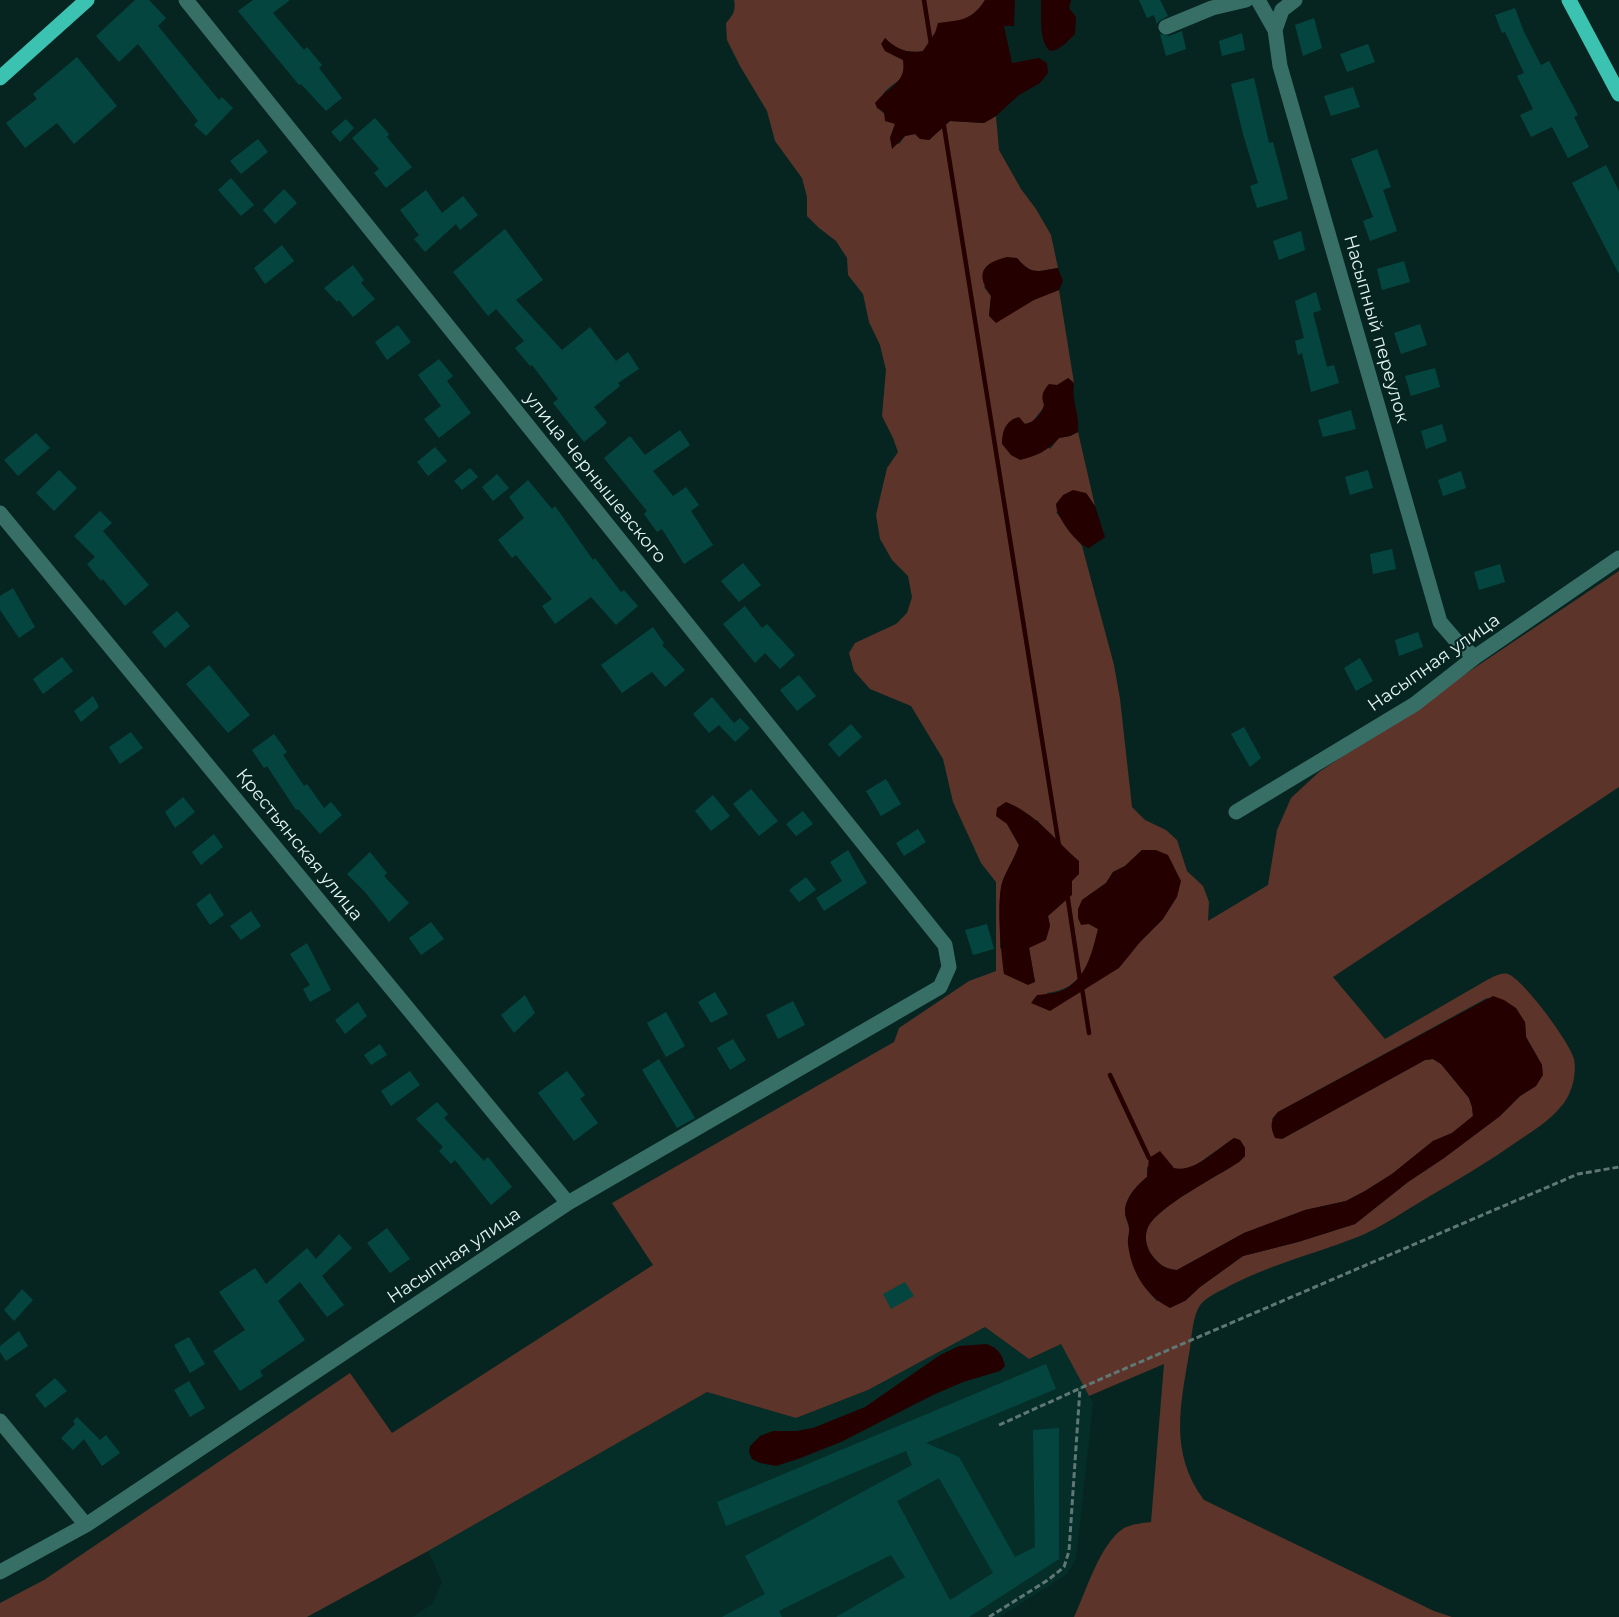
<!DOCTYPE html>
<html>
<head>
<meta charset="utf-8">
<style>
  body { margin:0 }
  canvas { display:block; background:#062420 }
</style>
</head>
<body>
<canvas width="1619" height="1617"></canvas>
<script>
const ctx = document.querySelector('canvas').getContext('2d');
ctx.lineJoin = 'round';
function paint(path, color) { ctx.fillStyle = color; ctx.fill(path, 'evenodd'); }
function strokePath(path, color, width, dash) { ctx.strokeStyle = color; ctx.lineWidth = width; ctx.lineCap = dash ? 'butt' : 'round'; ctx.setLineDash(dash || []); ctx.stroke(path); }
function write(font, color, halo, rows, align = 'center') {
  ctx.font = font + ' Montserrat,sans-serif'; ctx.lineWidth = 4.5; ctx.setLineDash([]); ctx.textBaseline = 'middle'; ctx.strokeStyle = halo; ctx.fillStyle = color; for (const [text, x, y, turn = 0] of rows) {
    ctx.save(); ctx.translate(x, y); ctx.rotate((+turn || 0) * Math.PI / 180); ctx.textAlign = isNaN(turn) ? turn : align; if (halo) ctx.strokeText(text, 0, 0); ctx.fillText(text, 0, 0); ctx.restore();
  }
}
const built = new Path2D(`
  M985,1327L1029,1359L1061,1344L1093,1403L1076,1559L1067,1574L1000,1617H412L432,1604L442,1582L428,1551L707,1392L796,1418L868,1390Z`);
const green = new Path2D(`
  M734,0H985L978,11L966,20L935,33L923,51C907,54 896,49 885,38V51L903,60C907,83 894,80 883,94C880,98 879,104 878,108L895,124L890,138L899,144L905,136L915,134L929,140L950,121L984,123L996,116L999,150L1021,189L1036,209L1051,235L1058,268C1037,271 1032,276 1017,258L984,287L991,296L989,316L1059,290L1074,383L1068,378L1032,422L1025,424L1012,419L1050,449L1059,438L1070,436L1078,432L1095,506L1086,493L1056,512L1082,546L1114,665L1120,699L1132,807L1145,820L1166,830L1177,840L1187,871L1203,886L1209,902L1208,921L1268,885L1277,830L1291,798L1319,772L1619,571V787L1333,977L1385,1039L1487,980C1493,977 1501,972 1508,974C1523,979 1571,1044 1574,1059C1577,1073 1572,1092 1564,1103C1551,1120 1533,1131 1515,1143C1488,1162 1459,1179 1430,1196C1406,1210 1381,1228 1355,1238C1311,1255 1265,1266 1224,1289C1217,1292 1206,1298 1201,1304C1193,1314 1192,1335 1190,1348C1181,1403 1168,1452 1204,1500L1434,1611L1452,1617H1074C1086,1592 1100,1543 1124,1528C1132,1524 1143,1523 1151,1522L1164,1364L1089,1396L1061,1344L1029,1359L985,1327L868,1390L796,1418L707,1392L428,1551L307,1617H0V1603L44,1580L350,1373L392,1433L653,1265L612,1203L894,1042L899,1028L969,981L996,971V882L981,863L953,802L943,759L911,706L870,689L854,671L849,653L855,643L896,624L907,613L912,597L908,576L892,560L880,539L876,515L887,468L898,452L893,438L882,416L886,370L880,345L869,322L863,294L848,275L847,258L836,241L819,228L807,216V197L802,178L775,141L767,111L740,66L727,40L726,23C733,15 736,11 734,0ZM1037,820L1050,835L1058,907L1048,916L1050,926L1029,948L1035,982L1000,948C1001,931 997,896 1003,880C1007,869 1015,858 1019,845L1007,824ZM1142,850L1163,919L1141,941L1050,1011L1047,993C1083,990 1091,959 1098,929L1089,924L1082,900L1106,883L1113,872L1125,866ZM1487,998L1525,1022L1526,1037L1542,1065L1536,1086L1520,1096L1500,1116L1444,1158L1408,1182L1355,1224L1298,1242L1243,1256L1200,1287L1185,1301H1157C1136,1279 1129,1259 1129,1230C1129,1224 1125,1218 1125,1212C1125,1198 1137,1185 1147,1177V1167L1181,1170L1196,1165L1234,1138L1240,1140L1245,1148V1156L1239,1162C1218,1176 1158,1206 1148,1227C1144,1236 1146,1246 1151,1254C1158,1264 1165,1269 1177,1270L1244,1233L1305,1210L1346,1201L1365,1191L1392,1174L1433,1141L1452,1133L1473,1116L1472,1107L1469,1098L1441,1064L1433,1059L1425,1060L1282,1139L1272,1119L1278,1112Z`);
const water = new Path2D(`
  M985,0H1015L1014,26H1004L1012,63L1039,58L1047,63L1048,73L1040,83L1019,95L996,116L984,123L950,121L929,140L920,139L915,134L905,136L892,149L890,138L895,124L885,121L884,112L877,108L875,103C888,87 907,83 903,60L885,51L881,44L885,38C896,49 907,54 923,51L935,33L938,23C961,20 971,21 985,0Z
  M1041,0H1071L1069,8L1076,17L1075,34L1065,44L1056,50L1050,51C1038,40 1042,15 1041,0Z
  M1007,257L1017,258C1032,276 1037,271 1058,268L1063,281L1059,290L1034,300L996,323L989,316L991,296C975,274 982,263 1007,257Z
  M1068,378L1074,383C1071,400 1080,415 1078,432L1070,436L1059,438C1048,451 1036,456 1020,460L1011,455L1002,444C1002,431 1006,420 1019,417L1025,424C1035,422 1041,415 1044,405C1041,396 1042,392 1049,384L1057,385Z
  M1073,490L1086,493L1095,506L1105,537L1089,548C1077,545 1056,517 1056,504L1063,495Z
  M1006,802C1035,813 1055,840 1079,861V874L1072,881V895L1048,916L1050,926L1046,940L1029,948L1035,982L1028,985L1004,974C1001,953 996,898 1003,880C1008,868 1015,857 1019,845L1007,824L996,816L997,808Z
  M1142,850H1156L1168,855L1181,881L1177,897L1163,919L1141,941L1119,968L1050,1011L1031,1003L1037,995C1044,994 1054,994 1061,991C1086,981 1092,953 1098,929L1089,924L1081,925L1078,918V909L1082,900L1106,883L1113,872L1125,866Z
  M1493,996L1504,1000L1516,1008L1525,1022L1526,1037L1542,1065L1543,1075L1536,1086L1520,1096L1500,1116L1444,1158L1408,1182L1355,1224L1298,1242L1243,1256L1200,1287L1185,1301L1170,1308C1146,1296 1131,1272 1128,1244C1127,1238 1130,1232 1129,1226C1128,1221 1125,1217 1125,1212C1125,1198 1137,1185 1147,1177L1149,1158L1160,1151L1174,1168C1195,1173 1217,1149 1234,1138L1240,1140L1245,1148V1156L1239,1162C1218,1176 1158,1206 1148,1227C1144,1236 1146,1246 1151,1254C1158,1264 1165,1269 1177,1270L1244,1233L1305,1210L1346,1201L1365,1191L1392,1174L1433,1141L1452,1133L1473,1116L1472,1107L1469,1098L1441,1064L1433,1059L1425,1060L1282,1139L1275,1138C1270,1127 1270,1121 1278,1112Z
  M987,1344C999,1349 1002,1354 1005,1366L1000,1371L963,1382L933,1395L841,1442L798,1459L776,1466L760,1463L752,1459L749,1452L750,1446L760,1436L773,1431H796L813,1428L865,1407L940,1355L959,1346Z`);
const stream = new Path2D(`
  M924,0L931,44
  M943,120L1059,846
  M1067,893L1080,980
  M1082,988L1089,1033
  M1110,1075L1149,1158`);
const building = new Path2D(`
  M135,0H149L166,18L158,26L219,100L222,97L233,108L206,136L194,125L198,121L138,44L119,62L96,36Z
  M253,0H290L273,13L304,50L307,47L322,65L319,68L342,98L326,111L301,84L299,85L238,11Z
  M1139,0H1160L1168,16L1159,21L1157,24L1154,15L1147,18Z
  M1515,8L1524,32L1541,65L1549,61L1578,115L1574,117L1589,147L1568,158L1552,127L1531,137L1520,115L1533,109L1517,76L1524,73L1505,32L1502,33L1495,15Z
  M1314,18L1322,48L1303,56L1295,25Z
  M1182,31L1186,49L1166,56L1160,34L1169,36Z
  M1242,33L1245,50L1222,56L1219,41Z
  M1368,44L1375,62L1347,72L1340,54Z
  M77,57L117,106L74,144L57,123L25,148L6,123L37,99L33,94Z
  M1254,78L1269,143L1273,142L1288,199L1257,208L1250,186L1258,183L1243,134L1231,84Z
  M1353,87L1360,107L1331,116L1324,96Z
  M375,118L389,134L387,137L412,167L386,188L374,173L379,169L352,138Z
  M346,119L354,128L340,142L331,132Z
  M258,139L268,152L241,174L230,161Z
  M1377,149L1391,187L1383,190L1397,231L1370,241L1363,221L1373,217L1351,159Z
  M1606,165L1619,191V274L1572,183Z
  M231,178L254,205L241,216L218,190Z
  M284,189L297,203L275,224L263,210Z
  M426,190L442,213L463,196L478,215L460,230L456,224L425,252L414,239L419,235L400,210Z
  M505,229L543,280L516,300L562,350L590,327L616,361L628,352L639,369L618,383L620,386L594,407L607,423L584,442L553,403L558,399L532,365L530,366L515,348L524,341L496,309L488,316L453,272Z
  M1301,231L1305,250L1279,260L1273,241Z
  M282,245L294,261L265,284L254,268Z
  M1404,261L1410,282L1382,290L1377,269Z
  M353,265L364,280L361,283L375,299L353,317L339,300L337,302L324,288Z
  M1316,292L1321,310L1313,313L1327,367L1334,365L1339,383L1311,392L1302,353L1298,355L1295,341L1304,338L1295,301Z
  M1420,324L1427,345L1401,354L1394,333Z
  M398,325L411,342L387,360L375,342Z
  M439,359L453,376L447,381L471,413L439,438L424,419L441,406L418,375Z
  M1435,368L1440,387L1411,396L1405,376Z
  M1351,410L1356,429L1323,437L1318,420Z
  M1442,424L1447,441L1426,449L1421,431Z
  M680,430L690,445L653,471L673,496L686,487L699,505L691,511L713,545L684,564L662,529L657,532L644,514L647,511L604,458L630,436L645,455Z
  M36,433L50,448L18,476L4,460Z
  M435,447L447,461L428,476L417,462Z
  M470,468L478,477L462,490L454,481Z
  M59,470L77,488L54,511L36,493Z
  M1368,470L1373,488L1350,495L1345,477Z
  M1461,471L1466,488L1443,496L1438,480Z
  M497,474L509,488L493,501L482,487Z
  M528,480L552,509L555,506L593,560L595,558L621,592L624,590L638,606L616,625L591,597L555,624L542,606L552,599L516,555L512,558L498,540L524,518L509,497Z
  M100,511L112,523L103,531L149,585L125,606L103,579L101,581L87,564L95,557L74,536Z
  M1392,549L1396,569L1373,574L1370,554Z
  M743,563L761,585L739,602L721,581Z
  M1500,564L1505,582L1479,590L1474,572Z
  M13,588L35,627L19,638L0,610V596Z
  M745,606L762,628L767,624L795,655L780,669L765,653L755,663L723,624Z
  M177,611L190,626L165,648L152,632Z
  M653,627L664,643L662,645L685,670L665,687L652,672L622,693L601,665Z
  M1418,632L1423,647L1399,656L1395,640Z
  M62,657L73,671L43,694L33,679Z
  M1360,658L1373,681L1356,691L1344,668Z
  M209,665L250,715L228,733L186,684Z
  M799,675L816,696L797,711L780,690Z
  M93,696L99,707L81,722L74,711Z
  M712,697L734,723L740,718L750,728L735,742L719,725L709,733L693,714Z
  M851,724L862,737L839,757L828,744Z
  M1244,727L1261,758L1250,767L1231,734Z
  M131,732L143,748L120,764L109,747Z
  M274,734L287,752L283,755L304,786L307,784L324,808L331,802L342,815L320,834L298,809L296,810L267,766L264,768L252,750Z
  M886,779L901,804L881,816L866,791Z
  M751,789L778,821L759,836L733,804Z
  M713,795L730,816L711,831L695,811Z
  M183,797L195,812L175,828L165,812Z
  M803,811L813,824L796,836L786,824Z
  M918,829L926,842L904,856L896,843Z
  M214,834L223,847L201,865L192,852Z
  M848,850L867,883L824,911L816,898L842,881L830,862Z
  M370,852L387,873L384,876L409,903L389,922L365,892L347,874Z
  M806,877L816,890L799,902L789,890Z
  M210,893L224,915L210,925L196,904Z
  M251,911L261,926L241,940L230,926Z
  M431,922L444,939L421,955L409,938Z
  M987,924L994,949L973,955L965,930Z
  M307,943L331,990L310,1002L303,989L310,985L290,954Z
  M715,992L728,1014L711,1023L698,1002Z
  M525,995L535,1013L514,1033L501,1015Z
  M793,1001L805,1025L778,1039L766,1015Z
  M358,1002L367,1016L345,1034L335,1020Z
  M666,1012L685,1046L666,1057L647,1023Z
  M733,1039L746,1060L730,1070L717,1048Z
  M380,1044L387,1055L371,1065L364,1055Z
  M659,1059L695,1118L677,1128L642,1070Z
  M410,1071L420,1085L391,1106L381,1091Z
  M567,1071L585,1095L580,1099L598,1123L574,1141L538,1093Z
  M437,1102L448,1114L444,1118L484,1161L488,1157L512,1187L491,1205L455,1160L451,1164L439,1151L443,1147L416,1119Z
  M387,1228L410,1259L390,1273L367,1243Z
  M339,1234L352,1248L322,1276L344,1305L327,1317L300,1282L278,1301L305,1340L260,1371L263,1376L240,1391L213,1351L245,1330L219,1292L255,1268L266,1284L307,1248L316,1259Z
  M905,1282L914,1296L891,1309L883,1294Z
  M22,1289L33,1300L14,1321L4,1310Z
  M19,1331L28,1346L6,1361L0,1352V1346Z
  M189,1337L205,1364L190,1373L174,1345Z
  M1046,1364L1056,1389L926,1443L959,1457L1015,1557L1035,1547L1033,1430L1059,1428V1559L969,1617H836L905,1577L891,1555L779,1611L782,1617H722L765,1594L745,1556L912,1465L906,1451L726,1526L717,1502ZM939,1478L993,1573L950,1600L897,1501Z
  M55,1378L67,1391L45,1408L35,1395Z
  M189,1381L205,1408L190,1417L174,1390Z
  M77,1417L100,1440L106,1435L120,1453L102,1466L84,1439L73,1450L61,1438L75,1424L73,1421Z`);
const path = new Path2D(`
  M999,1425L1103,1378L1578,1174L1619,1167
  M989,1617L1048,1580L1064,1567L1069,1551L1080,1388`);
const minor = new Path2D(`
  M1258,0L1275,30L1280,66L1440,622L1458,643L1475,657
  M1166,27L1212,8L1246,0
  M1275,30L1282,10L1295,0
  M0,513L568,1203
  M1236,812L1415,704L1475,657L1619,558
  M0,1421L86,1525
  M0,1572L86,1525L568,1203L940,987L949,967L945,945L186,0`);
const primary = new Path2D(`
  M1569,0L1619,94
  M0,78L87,0`);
const streetNames = [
  ["Насыпный переулок",1376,329,74],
  ["улица Чернышевского",595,478,51],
  ["Насыпная улица",1434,663,-35],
  ["Крестьянская улица",299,845,51],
  ["Насыпная улица",454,1256,-34]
];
paint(built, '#052e29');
paint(green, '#5c3429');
paint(water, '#250000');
strokePath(stream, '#250000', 4.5);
paint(building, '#04463f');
strokePath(path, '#607875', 3, [6, 3]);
strokePath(minor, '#376f67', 15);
strokePath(primary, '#3bc2b1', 15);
write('18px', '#e3f4f1', '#062420', streetNames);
</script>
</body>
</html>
